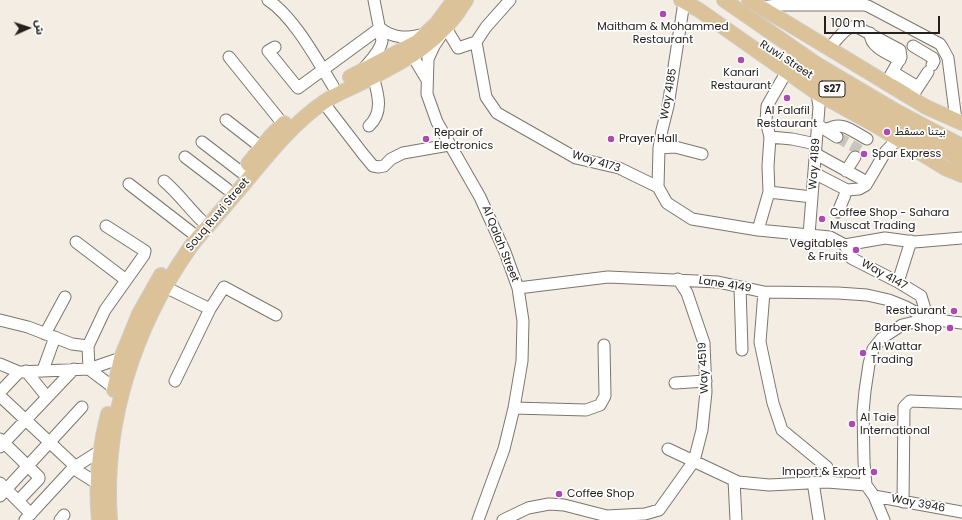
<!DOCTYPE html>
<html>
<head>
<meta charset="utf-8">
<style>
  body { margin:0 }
  #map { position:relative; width:962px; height:520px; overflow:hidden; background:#f4ede4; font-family:Poppins,"Noto Sans Arabic",sans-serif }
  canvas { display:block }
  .north { position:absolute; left:8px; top:8px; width:40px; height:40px; -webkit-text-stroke:3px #fff; paint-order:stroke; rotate:87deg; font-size:11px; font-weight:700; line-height:16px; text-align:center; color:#23201d }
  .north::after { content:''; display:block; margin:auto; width:14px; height:18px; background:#23201d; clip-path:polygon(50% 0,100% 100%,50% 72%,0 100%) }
  .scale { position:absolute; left:824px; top:16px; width:116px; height:18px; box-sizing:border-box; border:2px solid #23201d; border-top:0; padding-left:5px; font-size:12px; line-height:14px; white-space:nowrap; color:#23201d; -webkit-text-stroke:3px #fff; paint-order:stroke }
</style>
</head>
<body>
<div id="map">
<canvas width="962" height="520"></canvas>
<div class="north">ش</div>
<div class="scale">100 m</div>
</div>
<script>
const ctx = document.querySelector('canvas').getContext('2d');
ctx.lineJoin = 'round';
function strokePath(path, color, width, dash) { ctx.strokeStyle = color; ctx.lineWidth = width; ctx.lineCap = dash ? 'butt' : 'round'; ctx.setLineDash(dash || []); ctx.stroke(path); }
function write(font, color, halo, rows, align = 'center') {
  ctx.font = font + ' Poppins,"Noto Sans Arabic",sans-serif'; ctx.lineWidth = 3.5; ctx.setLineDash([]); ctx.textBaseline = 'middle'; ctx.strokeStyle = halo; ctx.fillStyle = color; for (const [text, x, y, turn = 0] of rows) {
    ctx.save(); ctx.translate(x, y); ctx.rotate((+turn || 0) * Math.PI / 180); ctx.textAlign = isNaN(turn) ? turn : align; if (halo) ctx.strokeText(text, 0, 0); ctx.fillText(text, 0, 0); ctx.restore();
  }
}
const minorTunnel = new Path2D(`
  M837,137L860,150`);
const minor = new Path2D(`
  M268,0C294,17 317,60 333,86
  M761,7L777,5H864L868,6L940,44L942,47L948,58L956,120
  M380,28C395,40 408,38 425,34
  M870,33C870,48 889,54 900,60
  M476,42L486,27L510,0
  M913,46L933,58L934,61L932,65
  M275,47L268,51L298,88L380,28
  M828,49C837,41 845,25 857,27L900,50L901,57L889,78
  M412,55L427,80
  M229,57L283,124
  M365,67C371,60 380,51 382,41L374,0
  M893,72L918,87
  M911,98L928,72
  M323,102L363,154L373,166L379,167L384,166L391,159L403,153L449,145
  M226,120L262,148
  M369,126C384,112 378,94 373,76
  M821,127L837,137
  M826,130C842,120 852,131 867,139
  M770,137L792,139L816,144
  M202,142L241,172
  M659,148L675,147L702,154
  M816,154L867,182
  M185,157L227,189
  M846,171L855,157
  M814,173L847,190L859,189L866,185L886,151L898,139
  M164,181C178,193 188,207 201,220
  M129,184L191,232
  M658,187L659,148L662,130L668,106L684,2
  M769,192L812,197
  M838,212L847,190
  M758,230L830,237L845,245L851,258L898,282L921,296L928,319
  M809,235L819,107L817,93
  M76,242L126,280
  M845,245L885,238L914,242L962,238
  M898,282L911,241
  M165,287L210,309L224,287L276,315
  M740,287L742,350
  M518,288L608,277L718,282L764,292L838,293L867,295L889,300L906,307L928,319
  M764,292L760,342L773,403L782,430L827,467V482
  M0,320L28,327L72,344L88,346
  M45,334L65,297
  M0,364L19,372L89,369L121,358
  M89,369L88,346L105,310L144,255L145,251L106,226
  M89,369L114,388
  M43,370L55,337
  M26,371L47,397
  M175,381L210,309
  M675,383L706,381
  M0,392L19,372
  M0,396L76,467
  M514,408L586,410L600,405L605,396L604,345
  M0,439L39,477V479L18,501
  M0,447L74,369
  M668,449L738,482L769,485L827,482L866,485
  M73,468L98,484
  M734,480L736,520
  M813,482L819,520
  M0,483L31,514
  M0,496L82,407
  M874,496L962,512
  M903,502L904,407L910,401L962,403
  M25,520L73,468L100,451
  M60,520L64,515
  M478,520L504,449L514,408L522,361L523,321L518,288L505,252L480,197L437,122L427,94L428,59L434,46L446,28L458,48L476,42L486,97L497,113L576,158L619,168L658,187L667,203L692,219L758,230L769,192L768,166L770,137L766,121L767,106L787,71
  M503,520L528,508L549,504L564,505L607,516L645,514L659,510L694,461L702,430L706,392L704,343L687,293L678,279
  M884,520L874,496L866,485L864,462L863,412L865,391L869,364L873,349L882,338L902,325L928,319L962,323`);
const major = new Path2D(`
  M681,0L699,10L817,93L875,125L945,168L962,175
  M724,0L818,65L894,110L962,146
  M749,0L926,107L962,123
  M797,67L850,99L962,160
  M350,77L417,42L437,23L454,0
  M248,164L270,137L284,123
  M114,390L121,358L139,314L161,275
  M99,520C95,484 99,449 108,414
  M110,520C103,423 134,328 189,249C194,241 202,233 208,226C220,212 231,199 243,185C268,155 292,124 324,102C334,95 346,90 357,85C402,62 439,46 466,0`);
const markers = [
  [663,14,4,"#ae4aaf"],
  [741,60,4,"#ae4aaf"],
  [787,98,4,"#ae4aaf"],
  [887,132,4,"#ae4aaf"],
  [426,139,4,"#ae4aaf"],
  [611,139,4,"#ae4aaf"],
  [864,154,4,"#ae4aaf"],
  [822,219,4,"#ae4aaf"],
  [856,250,4,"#ae4aaf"],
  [954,311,4,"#ae4aaf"],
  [950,328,4,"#ae4aaf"],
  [863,353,4,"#ae4aaf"],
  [852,424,4,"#ae4aaf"],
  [874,472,4,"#ae4aaf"],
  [559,494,4,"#ae4aaf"]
];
const shields = [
  [832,89,26]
];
const shieldNames = [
  ["S27",832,89]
];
const poiNames = [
  ["Maitham & Mohammed",663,27,"center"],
  ["Restaurant",663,40,"center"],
  ["Kanari",741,73,"center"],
  ["Restaurant",741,86,"center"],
  ["Al Falafil",787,111,"center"],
  ["Restaurant",787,124,"center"],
  ["بيتنا مسقط",895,132],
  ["Repair of",434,133],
  ["Electronics",434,146],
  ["Prayer Hall",619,139],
  ["Spar Express",872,154],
  ["Coffee Shop - Sahara",830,213],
  ["Muscat Trading",830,226],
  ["Vegitables",848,244,"right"],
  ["& Fruits",848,257,"right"],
  ["Restaurant",946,311,"right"],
  ["Barber Shop",942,328,"right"],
  ["Al Wattar",871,347],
  ["Trading",871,360],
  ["Al Taie",860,418],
  ["International",860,431],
  ["Import & Export",866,472,"right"],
  ["Coffee Shop",567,494]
];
const streetNames = [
  ["Ruwi Street",786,60,33],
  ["Way 4185",669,94,-80],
  ["Way 4173",596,162,17],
  ["Way 4189",815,164,-86],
  ["Souq Ruwi Street",218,215,-50],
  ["Al Qalah Street",500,244,68],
  ["Way 4147",884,275,29],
  ["Lane 4149",725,285,9],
  ["Way 4519",704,368,-93],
  ["Way 3946",918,504,11]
];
strokePath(minorTunnel, '#cac4bc', 11, [11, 5.5]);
strokePath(minor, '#7c766d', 13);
strokePath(major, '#cfcecd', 16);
strokePath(minor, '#fff', 11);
strokePath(major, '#dcc298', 14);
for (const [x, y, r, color] of markers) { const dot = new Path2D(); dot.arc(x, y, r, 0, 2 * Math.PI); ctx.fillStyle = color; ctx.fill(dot); strokePath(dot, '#fff', 1.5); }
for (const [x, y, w] of shields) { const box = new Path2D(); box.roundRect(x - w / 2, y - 8, w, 16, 3); ctx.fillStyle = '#fff'; ctx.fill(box); strokePath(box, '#23201d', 1); }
write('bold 10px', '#23201d', null, shieldNames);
write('11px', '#23201d', '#fff', poiNames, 'left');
write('11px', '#23201d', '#fff', streetNames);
</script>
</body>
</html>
